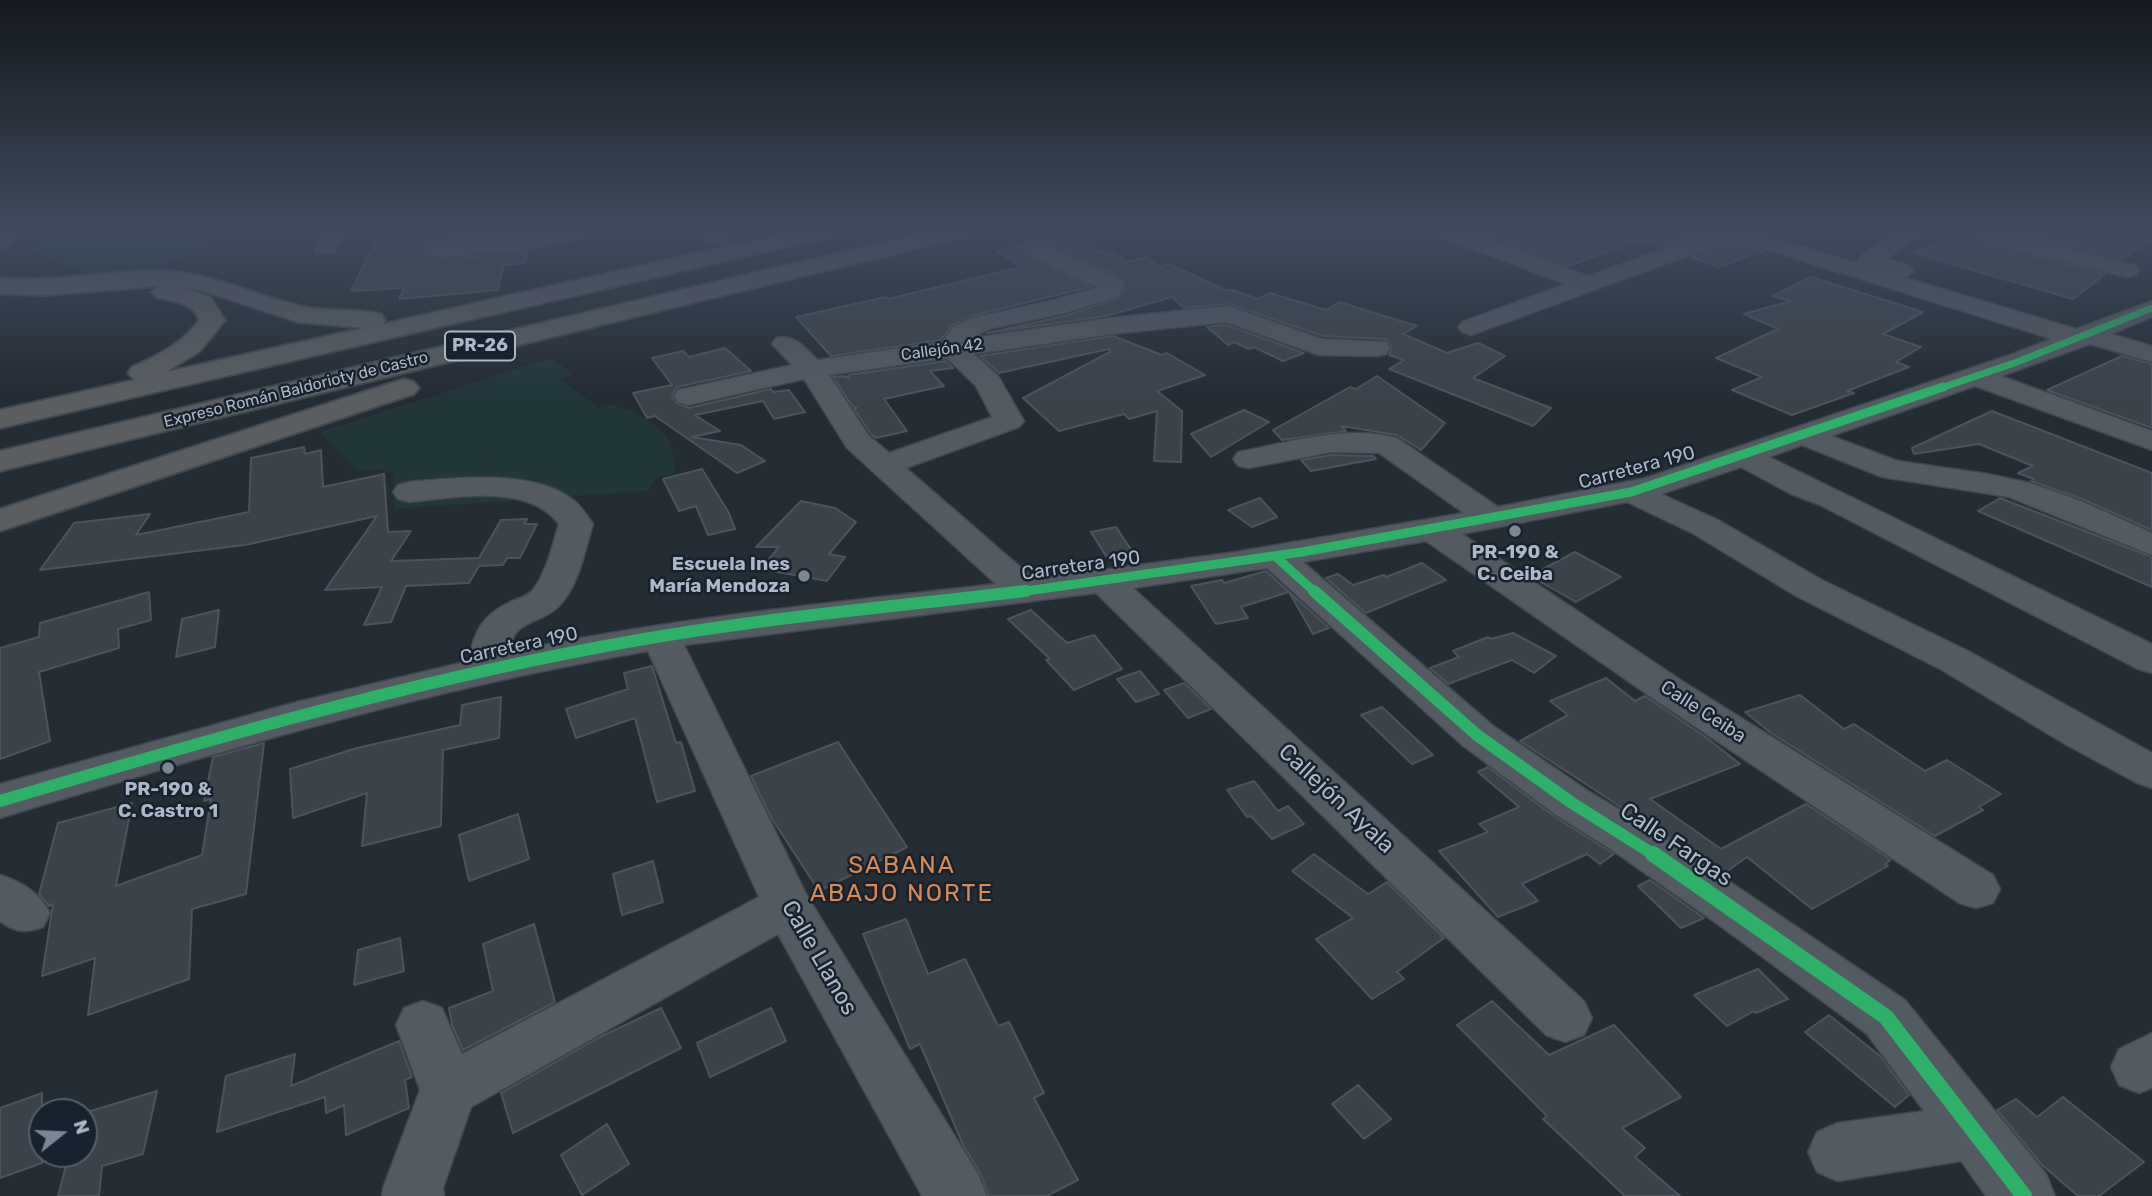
<!DOCTYPE html>
<html>
<head>
<meta charset="utf-8">
<style>
  body { margin:0 }
  #map { position:relative; width:2152px; height:1196px; overflow:hidden; background:#242c34; font-family:Rubik,sans-serif }
  canvas { display:block }
  .north { position:absolute; left:28px; top:1098px; width:70px; height:70px; box-sizing:border-box; background:#18222e; border:2px solid #535e6b; border-radius:50%; rotate:72deg; font-size:19px; font-weight:700; line-height:28px; text-align:center; color:#acb8c7 }
  .north::after { content:''; display:block; margin:auto; width:24px; height:32px; background:#7c8794; clip-path:polygon(50% 0,100% 100%,50% 72%,0 100%) }
</style>
</head>
<body>
<div id="map">
<canvas width="2152" height="1196"></canvas>
<div class="north">N</div>
</div>
<script>
const ctx = document.querySelector('canvas').getContext('2d');
ctx.lineJoin = 'round';
function paint(path, color) { ctx.fillStyle = color; ctx.fill(path, 'evenodd'); }
function strokePath(path, color, width, dash) { ctx.strokeStyle = color; ctx.lineWidth = width; ctx.lineCap = dash ? 'butt' : 'round'; ctx.setLineDash(dash || []); ctx.stroke(path); }
function write(font, color, halo, rows, align = 'center') {
  ctx.font = font + ' Rubik,sans-serif'; ctx.lineWidth = 5; ctx.setLineDash([]); ctx.textBaseline = 'middle'; ctx.strokeStyle = halo; ctx.fillStyle = color; for (const [text, x, y, turn = 0] of rows) {
    ctx.save(); ctx.translate(x, y); ctx.rotate((+turn || 0) * Math.PI / 180); ctx.textAlign = isNaN(turn) ? turn : align; if (halo) ctx.strokeText(text, 0, 0); ctx.fillText(text, 0, 0); ctx.restore();
  }
}
const green = new Path2D(`
  M67,231H221C195,262 135,275 96,273C78,273 47,257 29,251L44,237Z
  M551,358L573,374L559,379L600,408L612,404C620,409 625,408 633,412C663,426 675,440 675,473L658,477L648,491L394,509V473L378,469L358,472L320,432Z`);
const building = new Path2D(`
  M385,231H528L432,242L428,251L432,258L440,260L528,251L525,263L504,265L498,290L399,299L404,288L351,291L370,253Z
  M1474,231H1708L1662,247L1641,240L1568,266Z
  M1948,231H1971L1987,246L2105,274L2073,299L1914,253L1947,239Z
  M2010,231H2122L2151,238L2124,259Z
  M1064,235L1104,253L1113,252L1127,262L1145,257L1161,267L1169,264L1228,291L1232,290L1258,299L1270,293L1326,310L1339,302L1417,326L1403,334L1447,353L1478,343L1505,356L1473,378L1551,408L1533,426L1389,369L1404,360L1389,355L1392,347L1386,339L1323,336L1229,304L1184,308L1172,297L1106,316L987,333L1065,316L1121,297L1126,285L1121,277L1042,241Z
  M1733,242L1763,251L1719,267L1691,257Z
  M1021,246L1025,254L1090,287L971,316L952,325L941,340L831,356L796,317L886,297L888,299L1021,267L997,251Z
  M1811,277L1923,312L1883,334L1921,347L1896,362L1909,367L1847,391L1854,393L1792,415L1732,390L1762,377L1716,358L1778,329L1744,314L1791,301L1773,296Z
  M1226,325L1304,353L1283,361L1254,347L1249,349L1234,342L1228,345L1207,327Z
  M1113,336L1162,355L1167,353L1205,375L1157,391L1182,411L1181,462L1154,461L1157,411L1129,419L1124,414L1059,431L1023,398L1110,352L1109,349L999,373L980,356Z
  M725,348L751,371L677,387L672,395L676,403L689,408L771,389L773,392L789,390L805,412L774,419L763,401L695,415L720,431L692,437L741,445L765,461L737,473L655,416L647,418L633,393L672,385L652,358L683,351L689,357Z
  M2122,356L2152,364V428L2047,390Z
  M946,361L953,368L930,371L944,386L884,399L907,431L876,438L871,434L854,409L857,408L852,406L833,377L844,376L849,378L848,375Z
  M1377,376L1445,423L1421,450L1397,435L1341,426L1346,431L1282,440L1273,430L1350,387L1356,389Z
  M1244,410L1269,422L1211,457L1191,434Z
  M1992,411L2152,473V530L2082,499L2031,481L2034,479L2018,473L2033,466L1979,444L1914,454L1912,448Z
  M304,447L305,454L321,450L323,487L384,474L388,532L411,531L391,561L479,558L501,520L527,519L524,524H537L520,558H507L503,565L479,566L469,583L406,586L391,622L364,625L382,587L325,590L377,516L245,545L40,570L74,523L150,514L136,535L249,512L251,458Z
  M1331,455L1373,456L1376,459L1311,471L1301,460Z
  M702,469L729,513L735,529L708,535L696,506L679,511L663,479Z
  M1260,498L1277,517L1252,527L1228,510Z
  M2000,498L2152,557V587L1978,511Z
  M801,501L835,508L856,522L829,554L845,557L827,581L761,569L779,547H756Z
  M1116,527L1132,551L1106,556L1091,532Z
  M1575,552L1621,577L1576,602L1530,576Z
  M1422,563L1446,580L1366,613L1326,578L1338,574L1353,585L1384,575L1386,577Z
  M1266,571L1329,628L1313,634L1289,592L1241,607L1248,618L1216,624L1191,586L1222,580L1224,583Z
  M149,592L151,620L118,629L119,648L39,672L50,741L0,759V648L39,637L40,623Z
  M219,610L215,647L176,657L182,619Z
  M1031,610L1067,643L1094,635L1122,669L1074,690L1046,660L1050,659L1008,619Z
  M1513,633L1556,656L1534,673L1512,660L1448,684L1430,668L1459,657L1453,651L1488,637L1491,639Z
  M652,666L676,743L681,742L695,791L657,802L635,718L576,738L566,709L628,689L624,673Z
  M1140,671L1159,694L1136,702L1117,679Z
  M1606,678L1635,701L1645,696L1707,738L1740,764L1650,799L1721,849L1806,804L1891,860L1885,864L1888,866L1812,909L1747,857L1723,874L1520,741L1568,715L1550,701Z
  M1184,683L1211,709L1188,718L1164,690Z
  M1800,695L1844,729L1854,724L1925,771L1947,760L2001,794L1979,807L1983,810L1935,836L1771,733L1745,712Z
  M501,697L499,738L443,750L441,826L362,846L367,793L293,818L290,769L357,748L460,725L462,705Z
  M1382,707L1433,755L1412,764L1361,715Z
  M838,742L907,847L819,891L772,819L751,776Z
  M264,743L246,894L192,909L189,979L88,1015L95,958L42,976L53,904L49,906L39,894L58,823L132,803L116,886L202,855L211,799L204,801L213,757Z
  M1488,767L1555,817L1614,854L1600,864L1587,854L1522,884L1538,901L1498,917L1439,851L1488,832L1479,824L1519,807L1478,772Z
  M1254,781L1278,811L1288,806L1304,824L1272,839L1251,816L1247,817L1227,790Z
  M518,814L529,859L469,881L459,835Z
  M1314,854L1368,894L1387,882L1444,938L1397,972L1404,979L1372,999L1316,939L1353,918L1292,871Z
  M653,861L663,902L622,915L613,874Z
  M1650,880L1704,918L1681,928L1638,886Z
  M906,919L928,974L965,959L998,1026L1009,1022L1044,1093L1034,1098L1078,1180L1047,1196H989L980,1173L963,1145L920,1044L910,1049L863,934Z
  M534,924L555,1002L463,1050L452,1025L449,1008L493,991L483,944Z
  M400,938L404,971L354,985L358,950Z
  M1758,969L1788,999L1756,1013L1754,1011L1727,1026L1694,995Z
  M1492,1001L1549,1055L1614,1025L1681,1097L1622,1128L1645,1148L1635,1157L1680,1196H1625L1543,1119L1547,1116L1457,1025Z
  M661,1008L681,1048L513,1133L501,1093L598,1038Z
  M771,1008L786,1041L710,1077L697,1043Z
  M1829,1015L1880,1056L1909,1095L1895,1107L1805,1032Z
  M399,1041L412,1077L405,1080L409,1108L346,1135L344,1105L326,1113L325,1097L217,1132L226,1076L295,1054L291,1086Z
  M1358,1085L1391,1119L1364,1139L1332,1104Z
  M157,1091L143,1154L102,1166L99,1196H58L69,1154H84V1113Z
  M42,1093V1163L0,1178V1108Z
  M2063,1097L2144,1162L2099,1196H2078L2042,1165L1997,1110L2016,1099L2037,1117Z
  M607,1124L629,1164L582,1195L561,1155Z`);
const minor = new Path2D(`
  M327,231H349L333,254H317L314,249Z
  M551,231H594L591,236L534,248L441,257L433,255L430,250L433,245L441,243Z
  M698,231H723L730,238L727,243C715,246 705,241 698,231Z
  M1435,231H1466L1588,276L1715,231H1751L1859,264L1857,261L1861,256L1899,231H1924L1887,259L1909,265L1913,270L1909,275L1902,277L2076,329L2152,301V317L2111,334L2152,346V362L2090,344L2001,376L2152,431V450L1975,386L1831,436L1898,461L1988,474L2030,483L2081,501L2152,533V555L2009,497L1882,477L1802,445L1769,457L2152,644V673L2138,669L1820,505L1791,494L1741,467L1661,494L1718,520L1822,580L1970,652L2152,753V788L2137,783L2065,744L1942,670L1796,596L1694,534L1627,502L1462,534L1682,681L1993,875L2000,889L1993,903L1976,908L1959,903L1654,699L1426,541L1303,562L1492,725L1588,791L1644,824L1905,1000L2046,1174L2055,1196H1986L1961,1161L1838,1181L1817,1172L1808,1152L1817,1132L1838,1123L1924,1111L1867,1034L1719,925L1612,850L1556,815L1462,745L1267,568L1133,588L1584,1001L1592,1018L1584,1035L1565,1042L1546,1035L1096,593L684,645L806,894L978,1174L987,1196H922L778,934L471,1107L443,1188L444,1196H382L383,1188L420,1090L396,1025L404,1008L423,1001L442,1008L462,1054L759,897L648,651C428,689 214,753 0,818V784L297,702L469,661C473,633 482,615 510,602C517,599 528,596 533,590C547,571 552,546 559,524C527,482 454,498 409,502L398,499L393,492L398,485L409,482C455,478 533,469 572,499C581,505 587,516 593,524C585,550 579,586 559,606C541,625 513,618 509,652C670,618 833,603 996,584L847,448L804,379L688,405L678,402L674,396L678,390L792,365L772,344L776,338C795,334 805,348 818,360L943,342L953,327L972,318L1050,301L1098,287L1075,278L1026,252L1023,247L1026,242L1034,240L1120,279L1124,284L1119,296L1064,313L989,329L972,338L1111,318L1228,306L1322,339L1386,342L1390,348L1386,354L1377,356L1319,355L1226,322L1111,334L974,354L998,376L1024,421L1019,427L906,468L1034,579L1236,552L1464,513L1379,453L1331,452L1249,468L1238,466L1233,459L1238,452L1249,450C1297,440 1348,425 1397,438L1498,507L1646,478L2007,356L2052,339L1733,239L1471,335L1462,332L1458,327L1462,322L1566,284L1438,236ZM947,358L976,386L992,417L889,453L869,436L829,375Z
  M1974,231H2000L2135,265L2139,270L2135,275L2127,277L1988,243Z
  M0,875C22,882 39,892 50,913L43,927C26,933 15,933 0,921Z
  M2152,1033V1088L2139,1093L2119,1085L2111,1067L2119,1049Z`);
const major = new Path2D(`
  M0,231H24L8,246L0,248Z`);
const highway = new Path2D(`
  M795,231H836L833,236L825,238L0,428V410L134,380L128,373L132,367C156,356 183,344 199,320C193,301 173,302 156,297L152,292L158,286L46,295L0,294V278C56,283 111,269 166,271C213,274 252,294 296,305C324,313 354,307 381,314L385,320L383,324ZM183,287L204,291L298,322L364,328L166,372L200,351L225,320L210,297Z
  M931,231H970L967,236L959,238L0,471V451Z
  M404,379L414,382L419,388L414,394L0,531V509Z`);
const cyclewayFar3 = new Path2D(`
  M1938,389L2017,362L2152,308`);
const cyclewayFar2 = new Path2D(`
  M1276,557L1316,593
  M1012,593L1302,552L1631,492L1943,387`);
const cyclewayFar1 = new Path2D(`
  M1314,591L1477,735L1572,803L1656,856
  M0,801C197,743 394,686 595,648C738,620 883,608 1026,591`);
const cycleway = new Path2D(`
  M1653,854L1886,1017L2024,1196`);
const markers = [
  [1515,531,7,"#7c8794"],
  [804,576,7,"#7c8794"],
  [168,768,7,"#7c8794"]
];
const farStreetnames = [
  ["Callejón 42",942,350,-8],
  ["Expreso Román Baldorioty de Castro",296,390,-14]
];
const shields = [
  [480,346,70]
];
const shieldNames = [
  ["PR-26",480,346]
];
const streetNames = [
  ["Carretera 190",1637,468,-15],
  ["Carretera 190",1081,566,-8],
  ["Carretera 190",519,646,-12],
  ["Calle Ceiba",1703,712,33]
];
const poiNames = [
  ["PR-190 &",1515,553],
  ["C. Ceiba",1515,575],
  ["Escuela Ines",790,565,"right"],
  ["María Mendoza",790,587,"right"],
  ["PR-190 &",168,790],
  ["C. Castro 1",168,812]
];
const nearStreetnames = [
  ["Callejón Ayala",1336,799,43],
  ["Calle Fargas",1676,845,34],
  ["Calle Llanos",819,958,60]
];
const nearNeighbourhoodnames = [
  ["SABANA",902,866],
  ["ABAJO NORTE",902,894]
];
paint(green, '#21373a');
paint(building, '#3c424a');
strokePath(building, '#4b535c', 2);
strokePath(minor, '#41474d', 3);
strokePath(major, '#414850', 4);
strokePath(highway, '#404850', 4);
paint(minor, '#545a62');
paint(major, '#565d64');
paint(highway, '#5a5e61');
strokePath(cyclewayFar3, '#2db169', 7);
strokePath(cyclewayFar2, '#2db169', 9);
strokePath(cyclewayFar1, '#2db169', 12);
strokePath(cycleway, '#2db169', 16);
const sky = ctx.createLinearGradient(0, 0, 0, 398);
sky.addColorStop(0, '#14181d');
sky.addColorStop(0.58, '#3f4b5c');
sky.addColorStop(1, '#3f4b5c00');
ctx.fillStyle = sky;
ctx.fillRect(0, 0, 2152, 398);
for (const [x, y, r, color] of markers) { const dot = new Path2D(); dot.arc(x, y, r, 0, 2 * Math.PI); ctx.fillStyle = color; ctx.fill(dot); strokePath(dot, '#18222e', 2.5); }
write('16px', '#acb8c7', '#18222e', farStreetnames);
for (const [x, y, w] of shields) { const box = new Path2D(); box.roundRect(x - w / 2, y - 14.5, w, 29, 5); ctx.fillStyle = '#18222e'; ctx.fill(box); strokePath(box, '#acb8c7', 2); }
write('bold 18px', '#acb8c7', null, shieldNames);
write('19px', '#acb8c7', '#18222e', streetNames);
write('bold 19px', '#acb8c7', '#18222e', poiNames);
write('23px', '#acb8c7', '#18222e', nearStreetnames);
ctx.letterSpacing = '2px';
write('24px', '#dd8851', '#18222e', nearNeighbourhoodnames);
ctx.letterSpacing = '0px';
</script>
</body>
</html>
